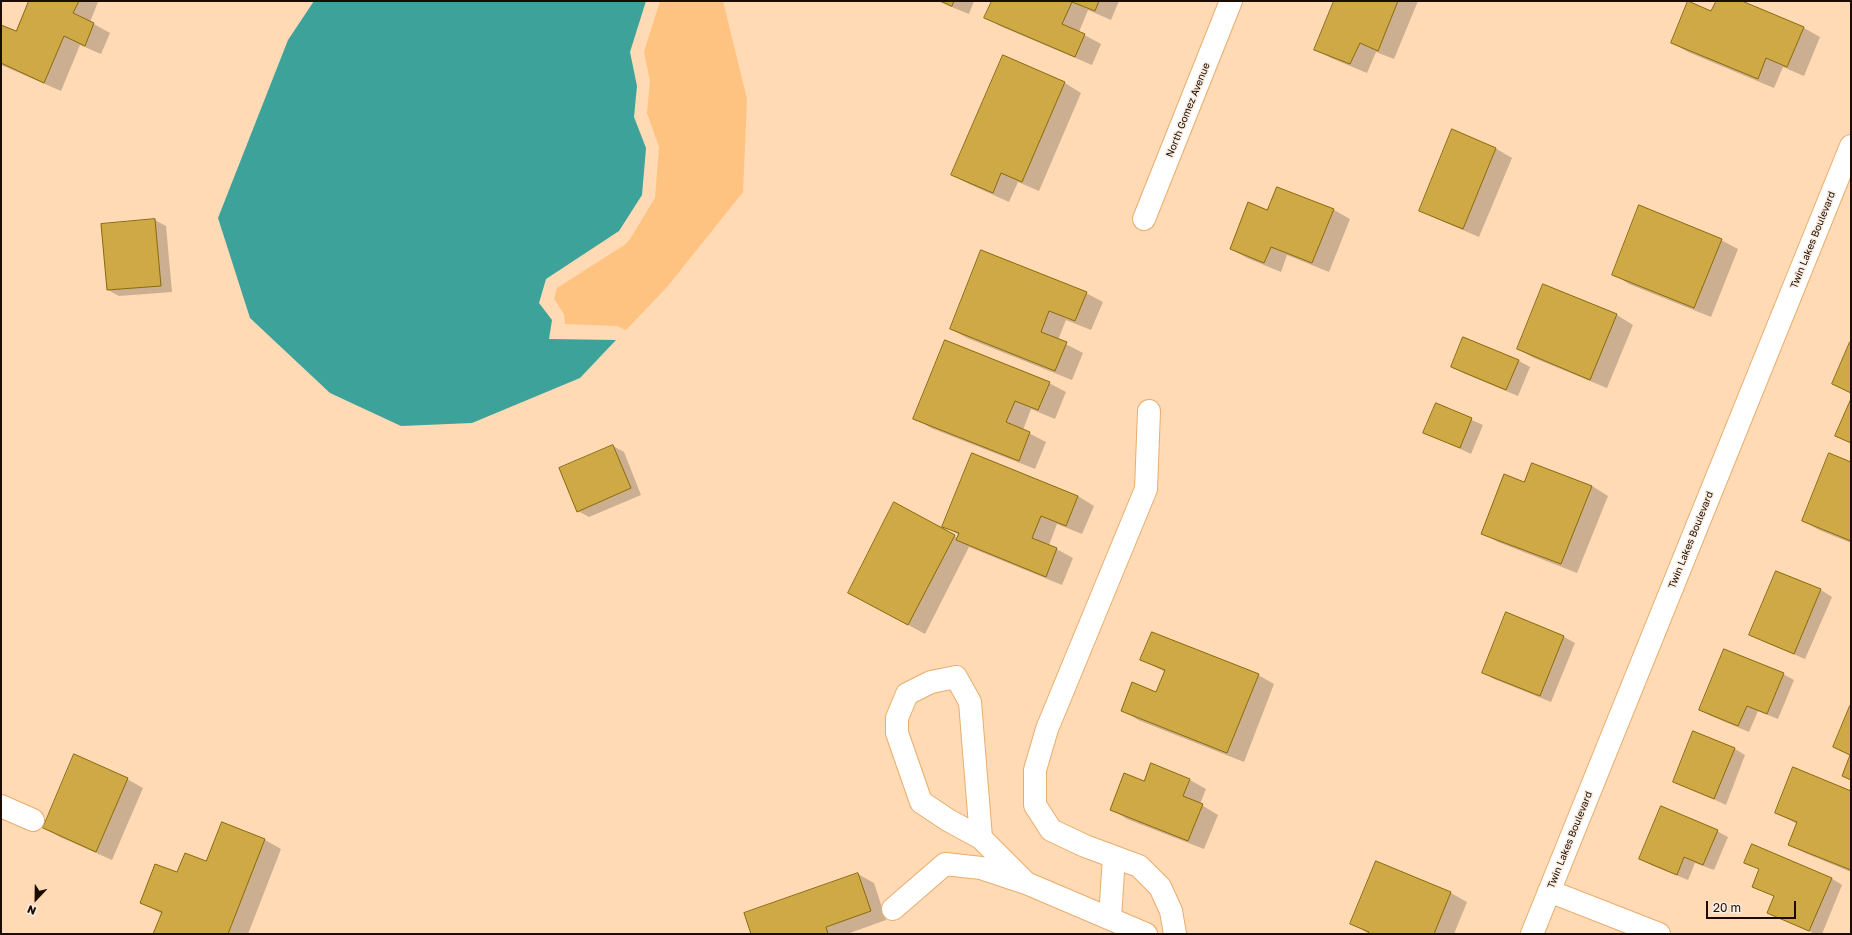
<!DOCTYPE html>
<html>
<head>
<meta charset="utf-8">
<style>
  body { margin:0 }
  #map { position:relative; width:1852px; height:935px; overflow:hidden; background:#ffdab4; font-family:"Golos Text",sans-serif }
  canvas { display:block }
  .frame { position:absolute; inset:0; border:2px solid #1b0b00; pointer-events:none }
  .north { position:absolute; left:16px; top:879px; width:40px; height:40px; -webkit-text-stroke:3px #f9ece0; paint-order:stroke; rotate:202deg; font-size:11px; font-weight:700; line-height:16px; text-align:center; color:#1b0b00 }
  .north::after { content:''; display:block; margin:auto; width:14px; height:18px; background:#1b0b00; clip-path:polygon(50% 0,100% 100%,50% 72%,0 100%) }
  .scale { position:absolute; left:1706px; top:901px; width:90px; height:18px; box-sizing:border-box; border:2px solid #1b0b00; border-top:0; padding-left:5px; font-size:12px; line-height:14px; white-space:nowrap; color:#1b0b00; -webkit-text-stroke:3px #f9ece0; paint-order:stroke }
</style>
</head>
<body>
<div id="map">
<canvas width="1852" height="935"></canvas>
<div class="frame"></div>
<div class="north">N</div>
<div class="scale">20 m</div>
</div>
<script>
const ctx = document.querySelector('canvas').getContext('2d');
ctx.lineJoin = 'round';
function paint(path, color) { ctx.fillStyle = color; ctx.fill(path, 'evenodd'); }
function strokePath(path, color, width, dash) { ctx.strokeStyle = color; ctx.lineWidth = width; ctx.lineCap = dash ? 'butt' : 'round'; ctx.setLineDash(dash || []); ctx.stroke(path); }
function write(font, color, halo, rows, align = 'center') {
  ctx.font = font + ' "Golos Text",sans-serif'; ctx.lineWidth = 3; ctx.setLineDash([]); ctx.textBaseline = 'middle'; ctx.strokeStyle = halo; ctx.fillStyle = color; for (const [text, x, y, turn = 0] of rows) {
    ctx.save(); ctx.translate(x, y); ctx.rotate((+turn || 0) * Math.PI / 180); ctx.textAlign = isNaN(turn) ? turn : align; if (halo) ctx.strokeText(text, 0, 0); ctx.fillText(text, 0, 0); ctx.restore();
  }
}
const green = new Path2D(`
  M660,1H723L747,99L743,192L667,287L626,330L617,326L565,324L564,314L554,299L557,288L626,244L630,239L655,198L659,147L647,113L650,81L644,52Z`);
const water = new Path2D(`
  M314,1H646L630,52L637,86L634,117L646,148L642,195L619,231L546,279L539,303L552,320L549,339L616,340L580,378L472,423L401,426L330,393L250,318L218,218L288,40Z`);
const shadow = new Path2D(`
  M30,1H97L98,2L90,22L110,33L101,54L80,45L61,91L1,65V26L17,33Z
  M937,1H974L969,14Z
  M993,1H1119L1111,20L1088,10L1079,32L1101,44L1092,65L1002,27L986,18Z
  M1335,1H1418L1394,59L1376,52L1367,73L1331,58L1315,49Z
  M1717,1H1740L1804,28L1820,37L1804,76L1783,67L1774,88L1688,52L1672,43L1712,12Z
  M1003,57L1065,83L1081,93L1039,191L1018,182L1009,202L969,184L952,175Z
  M1495,148L1512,158L1479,237L1437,219L1420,210Z
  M1334,210L1350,219L1329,272L1287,255L1281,272L1247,258L1231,249L1268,211Z
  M155,220L166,226L172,292L119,296L108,290L103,225Z
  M1721,240L1738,249L1711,317L1629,284L1613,274Z
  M1543,286L1617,315L1633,325L1607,388L1534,358L1518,349Z
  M1086,293L1103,302L1091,330L1066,320L1058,340L1083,353L1072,380L967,338L951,329Z
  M1519,361L1530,367L1518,396L1463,373L1452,367Z
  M1049,383L1066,392L1055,419L1031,409L1023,430L1046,442L1035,469L931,428L914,418Z
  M1436,404L1483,425L1471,454L1425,432Z
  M613,446L624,452L641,495L589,517L578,511Z
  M1851,463V543L1819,530L1803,521Z
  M1532,464L1592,486L1608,496L1577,573L1498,542L1482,533L1524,483Z
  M1078,496L1094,506L1082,534L1057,524L1049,545L1073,558L1062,585L969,547L925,634L866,602L895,504L958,538L959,535L944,526Z
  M1777,572L1821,590L1832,597L1805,659L1762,641L1751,635Z
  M1507,614L1564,637L1575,643L1551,702L1494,679L1483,672Z
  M1142,660L1258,675L1274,684L1244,762L1138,720L1122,710L1157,693L1165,672Z
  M1783,674L1794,680L1778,719L1758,711L1749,732L1711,716L1700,710Z
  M1735,749L1745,755L1726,805L1674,781Z
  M127,779L143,788L112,860L60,837L44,828Z
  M1190,780L1206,789L1200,804L1218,815L1204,849L1127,819L1111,809L1144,783Z
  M1851,792V872L1805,853L1789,844L1797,824L1776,813Z
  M1717,831L1728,837L1714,870L1695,863L1688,880L1651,865L1640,859Z
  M265,840L281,849L248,934H154L162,914L141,902L178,874Z
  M1376,862L1451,893L1467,902L1454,934H1369L1351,923Z
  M1746,862L1831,878L1842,885L1822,934H1815L1768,912L1775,897L1754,886L1760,870Z
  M858,874L874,883L886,920L847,934H752Z`);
const building = new Path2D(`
  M29,1H79L73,13L94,23L85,46L64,36L44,83L1,63V25L16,31Z
  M941,1H954L952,6Z
  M992,1H1099L1095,11L1072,2L1062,24L1085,34L1075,57L984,18Z
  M1334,1H1398L1378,51L1360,43L1350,64L1314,50Z
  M1688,1L1711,11L1716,1H1742L1804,27L1787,67L1766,58L1758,79L1671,43Z
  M1003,55L1065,82L1022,182L1001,173L993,193L951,175Z
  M1452,129L1496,148L1463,229L1419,211Z
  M1277,187L1334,209L1312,263L1271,247L1264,263L1230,249L1248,202L1267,210Z
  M1639,205L1722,239L1694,308L1612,275Z
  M155,219L161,286L107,290L101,224Z
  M981,250L1087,292L1075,321L1049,311L1041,332L1067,342L1055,371L950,329Z
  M1543,284L1617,314L1590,380L1517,349Z
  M1463,337L1519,360L1506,390L1451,367Z
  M945,340L1050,382L1038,410L1015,401L1006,422L1030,432L1019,461L913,419Z
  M1850,342H1851V393L1832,384Z
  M1851,399V443L1835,436Z
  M1436,403L1472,418L1460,448L1423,433Z
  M613,445L631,488L577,512L559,468Z
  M972,453L1078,496L1066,526L1041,516L1032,538L1057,548L1046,577L956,540L959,533L942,527Z
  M1829,453L1851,462V541L1802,521Z
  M1532,463L1592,486L1561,564L1481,534L1504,474L1524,482Z
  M894,502L955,535L908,625L848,593Z
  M1776,571L1821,589L1794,654L1749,635Z
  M1506,612L1564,636L1540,696L1482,673Z
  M1152,632L1259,674L1227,753L1121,711L1132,682L1156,692L1165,670L1140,660Z
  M1724,649L1784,673L1767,714L1747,706L1738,726L1699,710Z
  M1850,706L1851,707V780L1842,776L1850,755L1833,747Z
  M1693,731L1735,748L1714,799L1673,782Z
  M74,754L128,778L96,852L43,828Z
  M1151,763L1190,779L1183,796L1203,804L1188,841L1110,810L1124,773L1144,781Z
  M1793,767L1851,791V870L1788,845L1797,822L1775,813Z
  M1661,806L1718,830L1703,865L1684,857L1677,875L1639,859Z
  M222,822L265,839L228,934H153L162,912L140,903L155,864L177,872L185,853L206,861Z
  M1752,844L1832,878L1809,931L1767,913L1774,896L1752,887L1759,869L1744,863Z
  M1376,861L1451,892L1434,934H1368L1369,932L1350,924Z
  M858,873L871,911L826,927L828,934H751L744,913Z`);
const minor = new Path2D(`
  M1144,219L1231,1
  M1149,411L1146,489L1047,729L1035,770V805L1051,830L1085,846L1139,866L1160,887L1171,911L1175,934
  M1,806L33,820
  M981,838L970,702L956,677L931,682L907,694L897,718V733L921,802L948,820L981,838L1026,883
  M1549,891L1659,934
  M893,909L945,864L981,868L1026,883L1146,934
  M1110,918L1114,857
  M1532,934L1851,146`);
const streetNames = [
  ["North Gomez Avenue",1188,110,-68],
  ["Twin Lakes Boulevard",1813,240,-68],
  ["Twin Lakes Boulevard",1691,540,-68],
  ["Twin Lakes Boulevard",1570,840,-68]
];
paint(green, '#fec281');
paint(water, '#3da29a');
paint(shadow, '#0003');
paint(building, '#cfa945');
strokePath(building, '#886a0b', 1);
strokePath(minor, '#e8ad6d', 24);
strokePath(minor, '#fff', 22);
write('10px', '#1b0b00', '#f9ece0', streetNames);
</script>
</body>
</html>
